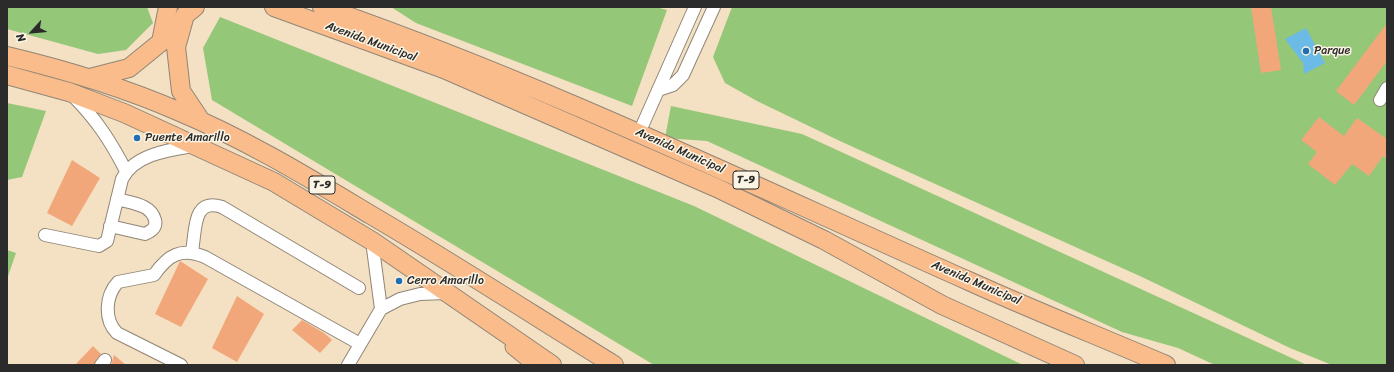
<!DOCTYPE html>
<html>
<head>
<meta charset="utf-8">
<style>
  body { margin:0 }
  #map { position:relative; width:1394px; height:372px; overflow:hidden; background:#f4e0c3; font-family:Sriracha,sans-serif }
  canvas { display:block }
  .frame { position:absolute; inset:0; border:8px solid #2b2b2b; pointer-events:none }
  .north { position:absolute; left:12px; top:12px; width:40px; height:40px; -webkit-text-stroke:3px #fcf5e5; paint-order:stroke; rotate:243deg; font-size:11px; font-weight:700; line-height:16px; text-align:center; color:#2b2b2b }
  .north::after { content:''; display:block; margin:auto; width:14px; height:18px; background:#2b2b2b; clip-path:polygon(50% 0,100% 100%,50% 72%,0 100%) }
</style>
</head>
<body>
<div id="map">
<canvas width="1394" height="372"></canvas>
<div class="frame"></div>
<div class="north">N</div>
</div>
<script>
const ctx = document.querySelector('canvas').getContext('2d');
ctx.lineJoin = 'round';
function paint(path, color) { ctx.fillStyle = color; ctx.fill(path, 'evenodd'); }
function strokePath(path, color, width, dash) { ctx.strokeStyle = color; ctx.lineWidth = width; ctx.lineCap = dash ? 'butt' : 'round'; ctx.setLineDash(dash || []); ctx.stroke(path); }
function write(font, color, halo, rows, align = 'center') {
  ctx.font = font + ' Sriracha,sans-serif'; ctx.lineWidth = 3; ctx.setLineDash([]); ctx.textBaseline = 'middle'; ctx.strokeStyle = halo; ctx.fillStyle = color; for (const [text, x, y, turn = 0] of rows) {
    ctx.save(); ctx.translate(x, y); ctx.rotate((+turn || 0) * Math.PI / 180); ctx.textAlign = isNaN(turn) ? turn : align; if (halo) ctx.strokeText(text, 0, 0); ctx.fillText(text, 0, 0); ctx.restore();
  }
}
const green = new Path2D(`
  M7,7H147L153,23L126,50L98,54L7,29Z
  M391,7H656L667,10L632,106L416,23Z
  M732,7H1387V365H1332L1290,348L1142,277L842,142L757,101L725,83L713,57Z
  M220,17L694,206L1023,365H654L212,100L203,48Z
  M7,103L46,111L22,177L7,180Z
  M671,106L802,134L1307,365H1215L1178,348L1122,332L707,141L665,138Z
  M7,250L16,253L7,279Z`);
const water = new Path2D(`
  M1306,28L1325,63L1304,74L1303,63L1285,39Z`);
const building = new Path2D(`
  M1251,7H1271L1281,70L1261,73Z
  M1387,23V61L1354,105L1336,91Z
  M1319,117L1344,136L1357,118L1387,139V159L1383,156L1369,176L1352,164L1335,185L1308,164L1317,152L1301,140Z
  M72,160L100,178L72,226L47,213Z
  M180,261L208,279L181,327L155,314Z
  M237,296L264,314L237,362L212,348Z
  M302,320L324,333L332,340L320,353L292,330Z
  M93,346L101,354L94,365H75Z
  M114,355L126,365H111Z`);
const minor = new Path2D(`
  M658,90L673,85L683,75L714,7
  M73,96C97,120 111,142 126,171
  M1380,100L1387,88
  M639,133L695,7
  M110,226L145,234C151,231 157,228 155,220C151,204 131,203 117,199
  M45,235L99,246L107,241L122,179C135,154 169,150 193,146
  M372,241L381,309
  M192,251C196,231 192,197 222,207L359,288
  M101,365L105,360
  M181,365L117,333C104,320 105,296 118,282L154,275C168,255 181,247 205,257L360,344
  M348,365L381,309L400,299L420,294L446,293`);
const major = new Path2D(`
  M513,347L535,365`);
const highway = new Path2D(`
  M195,7L185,15L176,47L181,91L201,121
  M274,7L444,69L717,188L824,240L942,305L1075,365
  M322,7C544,84 756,187 971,282C1035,311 1101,337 1166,365
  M7,56C66,70 125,88 180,112C247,140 309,178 371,215C453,263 533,315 614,365
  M7,75L69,92L124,113L274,182L372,241L552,365
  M90,78L129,68L161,42L168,7`);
const markers = [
  [1306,51,4,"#1f6fb2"],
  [137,138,4,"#1f6fb2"],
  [399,281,4,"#1f6fb2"]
];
const shields = [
  [746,180,26],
  [322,185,26]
];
const shieldNames = [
  ["T-9",746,180],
  ["T-9",322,185]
];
const streetNames = [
  ["Avenida Municipal",371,42,20],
  ["Avenida Municipal",680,151,24],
  ["Avenida Municipal",976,283,23]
];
const poiNames = [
  ["Parque",1314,51],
  ["Puente Amarillo",145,138],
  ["Cerro Amarillo",407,281]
];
paint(green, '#94c778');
paint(water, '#6bbbe6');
paint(building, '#f2a77b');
strokePath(minor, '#908677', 14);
strokePath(major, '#908677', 17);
strokePath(highway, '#908677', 20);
strokePath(minor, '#fff', 12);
strokePath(major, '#fabc8b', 15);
strokePath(highway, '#fabc8b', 18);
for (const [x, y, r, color] of markers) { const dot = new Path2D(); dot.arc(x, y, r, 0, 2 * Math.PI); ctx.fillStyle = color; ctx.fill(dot); strokePath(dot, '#fcf5e5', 1.5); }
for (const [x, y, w] of shields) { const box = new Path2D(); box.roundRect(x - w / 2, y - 9, w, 18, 3); ctx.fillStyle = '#fcf5e5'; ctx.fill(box); strokePath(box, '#2b2b2b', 1); }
write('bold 11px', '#2b2b2b', null, shieldNames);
write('12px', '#2b2b2b', '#fcf5e5', streetNames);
write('12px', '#2b2b2b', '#fcf5e5', poiNames, 'left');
</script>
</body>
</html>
